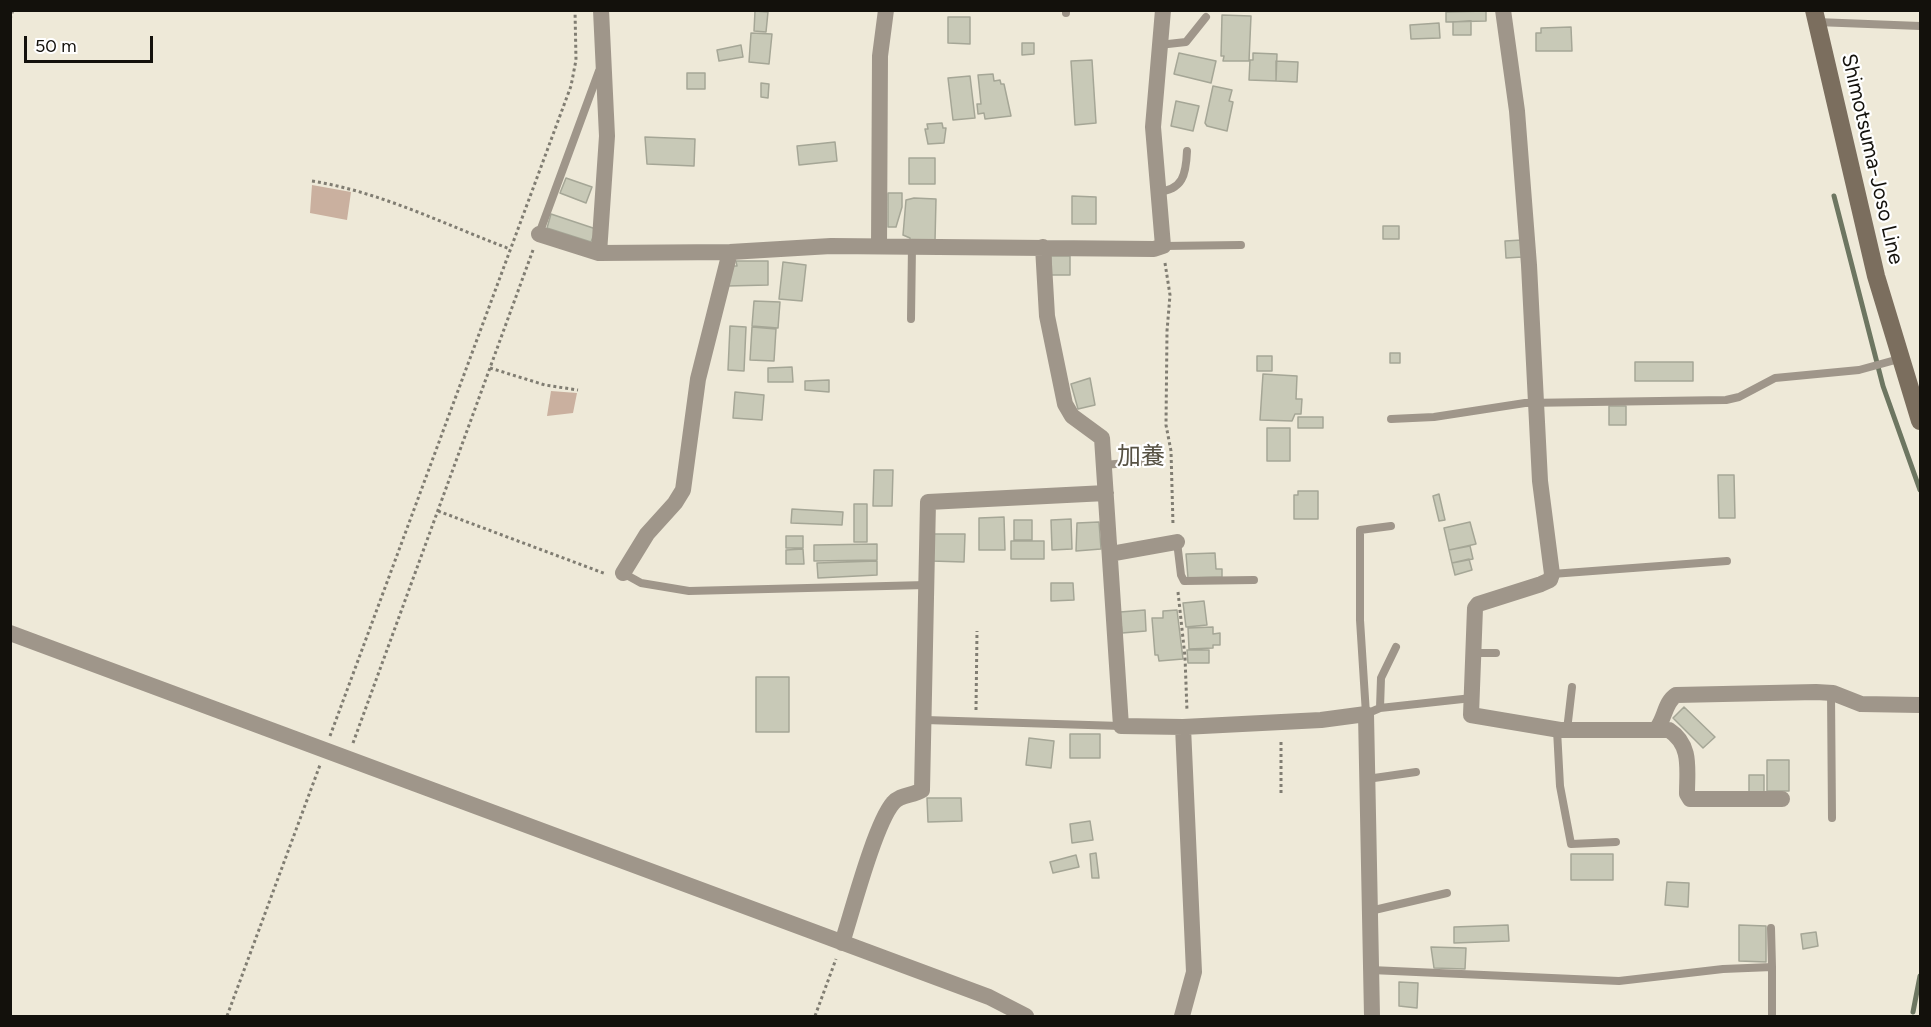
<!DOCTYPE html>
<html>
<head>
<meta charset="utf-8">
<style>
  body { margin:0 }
  #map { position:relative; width:1931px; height:1027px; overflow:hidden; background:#eee9d8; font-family:Figtree,sans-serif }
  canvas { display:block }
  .frame { position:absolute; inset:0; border:12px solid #13110c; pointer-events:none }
  .scale { position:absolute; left:24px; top:36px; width:129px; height:27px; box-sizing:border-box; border:3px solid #13110c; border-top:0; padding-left:8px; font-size:18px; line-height:21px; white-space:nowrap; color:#13110c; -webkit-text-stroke:4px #fff; paint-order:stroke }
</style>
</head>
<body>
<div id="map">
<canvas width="1931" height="1027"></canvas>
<div class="frame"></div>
<div class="scale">50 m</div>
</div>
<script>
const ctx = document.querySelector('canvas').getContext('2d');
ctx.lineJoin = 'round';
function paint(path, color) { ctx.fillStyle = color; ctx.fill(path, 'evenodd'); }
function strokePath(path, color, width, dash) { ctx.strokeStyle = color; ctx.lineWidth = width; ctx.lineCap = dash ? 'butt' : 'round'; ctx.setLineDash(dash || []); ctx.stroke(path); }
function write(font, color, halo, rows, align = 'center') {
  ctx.font = font + ' Figtree,"Noto Sans JP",sans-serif'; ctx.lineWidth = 4.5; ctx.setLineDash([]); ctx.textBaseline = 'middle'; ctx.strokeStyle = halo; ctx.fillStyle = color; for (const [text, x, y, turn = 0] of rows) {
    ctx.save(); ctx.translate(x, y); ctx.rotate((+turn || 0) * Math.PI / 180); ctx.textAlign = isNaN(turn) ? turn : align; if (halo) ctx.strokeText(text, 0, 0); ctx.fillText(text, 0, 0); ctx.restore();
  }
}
const green = new Path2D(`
  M312,185L351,192L347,220L310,213Z
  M551,391L577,393L573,413L547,416Z`);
const stream = new Path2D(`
  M1834,196L1883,386L1920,490
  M1913,1012L1920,976`);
const building = new Path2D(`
  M755,11L768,12L766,32L754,31Z
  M1486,11V21L1446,22V12Z
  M1222,15L1251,16L1249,61H1223L1224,56H1221Z
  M948,17H970V44L948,43Z
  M1471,21V35H1453V22Z
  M1439,23L1440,38L1411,39L1410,25Z
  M1571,27L1572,51H1536V33H1541V28Z
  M751,33L772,34L769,64L749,62Z
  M1022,43H1034V54L1022,55Z
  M741,45L743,57L719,61L717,50Z
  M1179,53L1216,61L1211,83L1174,74Z
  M1253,53L1277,54L1276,81L1249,80L1250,60H1253Z
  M1092,60L1096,123L1075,125L1071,61Z
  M1276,61L1298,62L1297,82L1276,81Z
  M687,73H705V89H687Z
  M993,74L994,81L1000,80L1001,84H1004L1011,116L985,119L984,113L978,114L977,104H981L978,75Z
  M970,76L975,118L953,120L948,78Z
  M761,83L769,84L768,98L761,97Z
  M1213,86L1232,90L1229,101L1233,102L1227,131L1207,126L1205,123Z
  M1176,101L1199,106L1193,131L1171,126Z
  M942,123L943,128H946L944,143L928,144L925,129H928L927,124Z
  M645,137L695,139L694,166L647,164Z
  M835,142L837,161L799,165L797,146Z
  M909,158H935V184H909Z
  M566,178L592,187L586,203L560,193Z
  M888,193H902V207L896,227H888Z
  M1072,196L1096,197V224H1072Z
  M914,198L936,199L935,241H910V238L903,235L906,200Z
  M551,214L596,229L591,242L547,228Z
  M1383,226H1399V239H1383Z
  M1522,240L1523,257L1506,258L1505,241Z
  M1051,256H1070V275H1051Z
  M736,261H768V285L727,286L732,266H737Z
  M783,262L806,265L802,301L779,299Z
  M754,301L780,302L778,328L752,326Z
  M730,326L746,327L744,371L728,370Z
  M752,327L776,329L774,361L750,360Z
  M1390,353H1400V363H1390Z
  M1257,356H1272V371H1257Z
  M1635,362H1693V381H1635Z
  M792,367L793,382H768V368Z
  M1263,374L1297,376L1296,399H1302L1301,414H1295L1292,421L1260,420Z
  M1090,378L1095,405L1078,409L1071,384Z
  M829,380V392L805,390V381Z
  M735,392L764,395L762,420L733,418Z
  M1609,406H1626V425H1609Z
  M1298,417H1323V428H1298Z
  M1267,428H1290V461H1267Z
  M874,470H893L892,506H873Z
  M1718,475H1734L1735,518H1719Z
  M1298,491H1318V519H1294V495H1298Z
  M1439,494L1445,520L1439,521L1433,496Z
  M854,504H867V542H854Z
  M792,509L843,512L842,525L791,523Z
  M1004,517L1005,550H979V518Z
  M1071,519L1072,549L1052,550L1051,520Z
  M1014,520H1032V540H1014Z
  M1099,522L1101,549L1076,551L1077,523Z
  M1470,522L1476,544L1449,550L1444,528Z
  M932,534H965L964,562L931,561Z
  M786,536H803V548H786Z
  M1011,541H1044V559H1011Z
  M877,544V560L814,561V545Z
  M1470,546L1473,559L1452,563L1449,550Z
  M803,549L804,564H786V550Z
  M1215,553L1216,569H1222V577L1188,578L1186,554Z
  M1469,559L1472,570L1455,575L1452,563Z
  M877,561V575L818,578L817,563Z
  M1051,583H1073L1074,600L1051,601Z
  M1204,601L1207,625L1186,627L1183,603Z
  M1145,610L1146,631L1122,633L1120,612Z
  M1177,610L1183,659L1159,661L1158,655H1155L1152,618H1163V611Z
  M1213,627V634L1220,633V645H1213V648L1189,649L1188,628Z
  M1187,650H1209V663H1188Z
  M756,677H789V732H756Z
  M1684,707L1715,737L1703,748L1673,718Z
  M1070,734H1100V758H1070Z
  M1029,738L1054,741L1051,768L1026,765Z
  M1767,760H1789V791H1767Z
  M1749,775H1764V792H1749Z
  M927,798H961L962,821L928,822Z
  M1090,821L1093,840L1072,843L1070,824Z
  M1096,853L1099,878H1092L1090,854Z
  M1571,854H1613V880H1571Z
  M1076,855L1079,867L1053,873L1050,862Z
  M1667,882L1689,883L1688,907L1665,905Z
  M1508,925L1509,941L1454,943V927Z
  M1739,925L1766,926V962L1739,961Z
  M1816,932L1818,946L1803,949L1801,934Z
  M1431,947L1466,948L1465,969L1434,968Z
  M1399,982L1418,983L1417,1008L1399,1006Z`);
const path = new Path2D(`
  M10,19L13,10
  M312,181C381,192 446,225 510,249
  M1165,263L1170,295L1167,331L1166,425L1171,451L1173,525
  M490,368L545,385L578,390
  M438,511L606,574
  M1178,592L1185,657L1187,711
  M976,710L977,631
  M330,736L571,86L576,60L575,10
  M353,743L533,250
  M1281,793V739
  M227,1016L320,765
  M815,1016L836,959`);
const lane = new Path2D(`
  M1066,10V13
  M1816,22L1920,26
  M1159,45L1186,42L1206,17
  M1157,192C1183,190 1186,175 1187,151
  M539,234L599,71
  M1163,246L1241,245
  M911,319L912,246
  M1391,419L1434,417L1525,403L1726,400L1739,397L1775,378L1859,370L1899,359
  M1104,465L1150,461
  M1391,526L1360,530V620L1366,714L1380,708L1472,698
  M1177,542L1181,575L1184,581L1254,580
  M623,573L641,583L689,591L926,585
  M1552,574L1727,561
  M1473,653H1496
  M1831,693L1832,818
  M1380,708L1381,678L1396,647
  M925,720L1121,726
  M1557,730L1560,786L1571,844L1616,842
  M1567,730L1572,687
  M1367,779L1416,772
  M1370,911L1447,893
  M1771,928L1772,967
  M1371,970L1619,981L1723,969L1772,967V1016`);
const street = new Path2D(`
  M1503,10L1517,111L1529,265L1540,481L1552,574L1550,580L1541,584L1478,604L1475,608L1471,715L1560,730H1669C1692,745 1687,769 1687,794L1690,799H1782
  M539,234L599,253L730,252L831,246L1154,249L1163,246L1153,127L1163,10
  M879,246L880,56L886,10
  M1043,247L1047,316L1065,404L1072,416L1102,438L1121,726L1183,727L1321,720L1366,714L1372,1016
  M599,253L607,136L601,10
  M1110,554L1177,542
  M623,573L647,534L675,503L683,490L698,379L730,252
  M10,633L989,997L1026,1016
  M1657,728C1665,718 1665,702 1676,695L1816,692L1833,693L1861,704L1920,705
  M842,943C852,912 875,824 893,803C900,794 913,796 922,790L928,502L1106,493
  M1182,1016L1194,972L1183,727`);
const secondary = new Path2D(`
  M1814,10L1876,276L1920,421`);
const streetNames = [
  ["Shimotsuma-Joso Line",1872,159,77]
];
const quarterNames = [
  ["加養",1141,457]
];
paint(green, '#cab09f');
strokePath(stream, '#6d7661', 5);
paint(building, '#c8c9b7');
strokePath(building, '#a5a696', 1.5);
strokePath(path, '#807d72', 3, [3, 3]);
strokePath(lane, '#9f968a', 8);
strokePath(street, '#9f968a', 16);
strokePath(secondary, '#7b6e5e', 18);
write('21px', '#13110c', '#fff', streetNames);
write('24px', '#575244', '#fff', quarterNames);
</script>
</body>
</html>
